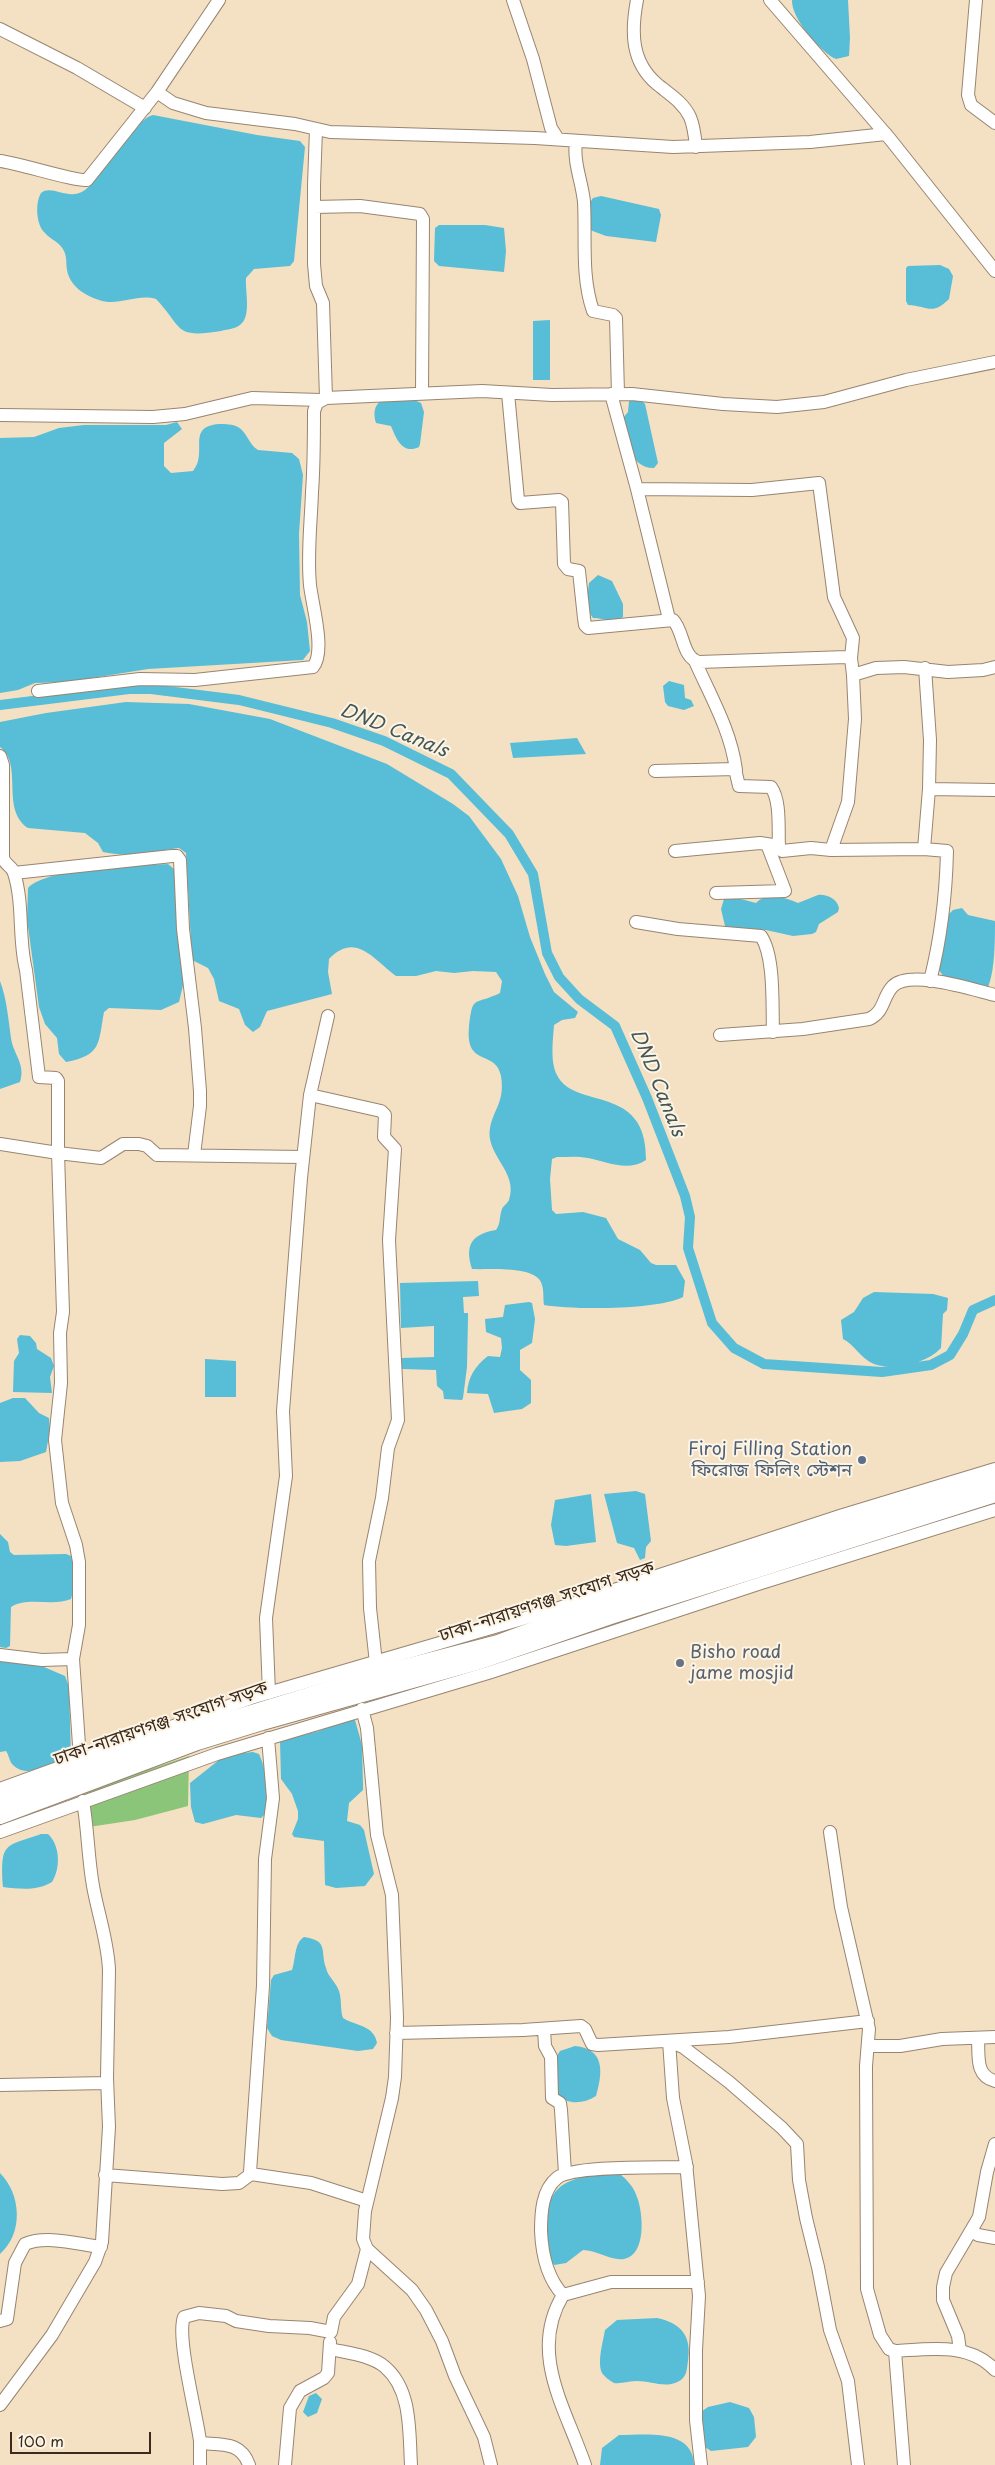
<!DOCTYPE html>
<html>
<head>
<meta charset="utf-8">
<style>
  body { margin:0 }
  #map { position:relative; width:995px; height:2465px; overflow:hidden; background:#f4e0c3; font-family:"Playpen Sans",sans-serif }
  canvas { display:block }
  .scale { position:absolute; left:10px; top:2432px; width:141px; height:22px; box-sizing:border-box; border:2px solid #3b2a1e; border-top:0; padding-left:6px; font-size:15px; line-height:18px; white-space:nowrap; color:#3b2a1e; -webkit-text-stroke:4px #fcf5e5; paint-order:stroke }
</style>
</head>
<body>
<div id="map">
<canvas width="995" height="2465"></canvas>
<div class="scale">100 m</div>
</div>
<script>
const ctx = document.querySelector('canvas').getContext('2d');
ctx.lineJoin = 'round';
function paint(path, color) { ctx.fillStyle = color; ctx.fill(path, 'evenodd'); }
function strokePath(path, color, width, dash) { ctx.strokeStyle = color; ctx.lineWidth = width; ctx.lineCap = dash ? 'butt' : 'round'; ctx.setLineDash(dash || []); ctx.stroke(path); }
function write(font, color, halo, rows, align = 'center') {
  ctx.font = font + ' "Playpen Sans","Noto Sans Bengali",sans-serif'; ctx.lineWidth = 4; ctx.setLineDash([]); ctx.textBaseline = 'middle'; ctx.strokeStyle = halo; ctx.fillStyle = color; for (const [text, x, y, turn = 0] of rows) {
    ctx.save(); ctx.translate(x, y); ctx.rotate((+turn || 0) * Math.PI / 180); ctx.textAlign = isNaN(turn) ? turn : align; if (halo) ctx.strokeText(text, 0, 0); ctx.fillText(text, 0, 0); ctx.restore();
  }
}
const green = new Path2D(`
  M189,1756L188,1806L135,1820L89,1827L85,1791Z`);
const water = new Path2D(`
  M792,0H848L850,38L849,56L836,59C820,52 791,18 792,0Z
  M153,115L257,135L300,141L305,147L294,261L290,266L254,269L246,278C245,290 251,314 242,323C237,329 228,329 221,331C173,339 183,327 156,299C137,293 118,307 99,300C84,295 70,286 67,270C66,264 67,257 64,251C60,242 51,240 45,233C36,225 35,203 41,193C52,184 69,202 85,190C103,176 134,119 153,115Z
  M601,196L659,209L661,215L656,242L606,236L590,230L591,201L593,198Z
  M439,225H485L504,228L506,251L504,272L439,266L434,261L435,228Z
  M940,265L949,269L953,276L949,299C932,316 928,306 908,305L906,301V268L908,266Z
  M550,320V380H533V321Z
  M412,399L421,403L424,412L420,444L419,447C402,455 396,438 391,426L376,423C373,414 374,405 382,400Z
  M631,399L642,401L645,404L658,463L654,468C628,468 628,438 623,418L628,412L629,401Z
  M177,422L182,429L164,443V466L171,473L193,471C209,452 185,427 219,424C226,424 232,424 238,427C247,432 249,445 258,450L292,453L299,459L303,475L299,534L300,595L307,622L310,651L303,660L148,669L67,682L35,683L18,690L0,693V438L34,437L59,428L84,425H166Z
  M598,575L612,581L623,604V617C613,624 603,618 593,618L588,611L587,599L589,583Z
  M669,681L684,685L685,698L691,700L694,706L684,710L668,706L665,702L663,686Z
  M126,702L189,704L270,719L387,764L453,804L469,816L501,859L518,896L530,937L545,974L554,992L578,1012L575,1018L562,1020L554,1025C553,1040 550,1062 557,1075C574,1111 647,1082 646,1160C628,1172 607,1162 588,1158C578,1156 567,1157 557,1157L552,1159L550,1179L552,1210L556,1214L583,1212L606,1218L618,1239L640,1250L651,1263L656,1265H676L685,1281L683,1297C658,1310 573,1310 544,1305C543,1299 544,1291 542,1285C538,1265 489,1270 472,1269C464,1245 472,1234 496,1230C501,1223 499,1217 502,1209C504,1205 508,1203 509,1200C519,1172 485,1155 490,1128C494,1108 505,1102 501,1076C496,1049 465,1068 469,1027C473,994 473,1006 500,993L502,981L496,972L473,971L454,973L436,971L416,976H396C374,960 356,931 329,959L328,972L332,994L267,1011L260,1027L253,1032L245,1025L239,1009L219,1001L214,979L208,968L192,960L186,853L179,848C153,851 129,858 103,852L98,843L85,833L28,828C0,809 24,765 0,747V722L46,713Z
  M577,738L586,754L513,758L510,743Z
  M168,864L174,869L184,981L179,1002L161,1010L109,1008L104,1012C98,1044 102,1055 66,1062L59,1054L57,1038L45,1024L39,1007L27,919L28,888C48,867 138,866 168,864Z
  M818,895C827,894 837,899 839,908L838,912L819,924L816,932L812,934L793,936L766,930L729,929L725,926L721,909L724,899L737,898L756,903C768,891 785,898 798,903Z
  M962,908L968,915L995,921C995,940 995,971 988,987L945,978L938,969L948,915L953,910Z
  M0,981C7,1000 8,1018 11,1038C13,1054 26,1064 20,1082L0,1089Z
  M478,1281L479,1296L463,1297L464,1313H468V1318L467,1367L463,1398L462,1400L444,1399L443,1391L437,1386L436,1370L402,1369V1358L434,1357V1326L401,1328L400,1283Z
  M874,1292L933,1294L948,1298L947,1310L943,1314L941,1348C926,1364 894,1371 874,1364C861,1359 855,1345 843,1339L841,1320L854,1312L863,1298Z
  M529,1302L532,1303L535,1319L532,1343L520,1350V1370L531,1380V1403L522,1409L494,1413L488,1394L467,1393C468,1377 475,1366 488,1356L500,1357L502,1348L501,1338L486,1332L485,1319L503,1317L505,1305Z
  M20,1335L30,1336L36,1343L37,1349L51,1358L54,1366L50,1377L52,1393L13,1392L14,1361L19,1353L17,1339Z
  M205,1359L236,1361V1397H205Z
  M13,1398H25L39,1413L49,1418L50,1430L46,1452L20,1461L0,1462V1403Z
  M636,1491L645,1494L651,1541L646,1547L645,1558L640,1560L634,1548L617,1543L604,1494Z
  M591,1494L596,1542L566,1546L555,1545L551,1525L555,1500Z
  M0,1534L8,1542L10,1552L14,1555L66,1554L71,1556C75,1570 75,1586 71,1599C52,1607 28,1596 11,1607L10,1646L6,1648L0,1647Z
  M0,1658L44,1667L65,1676L69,1687L71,1757C54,1763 28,1780 13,1765C9,1761 9,1755 6,1751L0,1752Z
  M350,1719L355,1720L362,1745L363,1785V1790L349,1803L347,1821L360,1825L364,1830L374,1874L365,1886L336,1888L325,1885L324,1841L294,1837L292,1834L298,1819V1811L292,1794L281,1779L280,1741L319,1731Z
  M253,1752L259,1754C268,1772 267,1795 265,1814L261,1818L236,1815L203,1824L195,1822L191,1807L190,1783L219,1760L243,1753Z
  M41,1834H48C60,1845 61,1868 52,1882C37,1891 20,1889 3,1887C0,1841 5,1847 41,1834Z
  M304,1937C329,1941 320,1950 326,1968C328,1977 336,1982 339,1991C342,2000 340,2010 343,2018C356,2026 374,2025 377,2043L373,2049L358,2051L281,2040L272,2036L267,2028L271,1980L274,1975L292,1970C296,1959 294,1943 304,1937Z
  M575,2046C605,2049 603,2072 596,2096C583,2104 569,2105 556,2095L557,2056L560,2051Z
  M0,2173C21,2194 24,2233 0,2254Z
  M619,2173C627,2180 634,2187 637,2197C643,2212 647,2255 624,2259C610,2261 597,2250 583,2250L566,2263L554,2265C546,2255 548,2244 547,2231C543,2178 577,2176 619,2173Z
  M657,2318C681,2323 692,2336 688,2361C687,2367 687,2375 682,2379C669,2390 652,2381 637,2381C630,2381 621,2384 614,2383C610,2381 604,2376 602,2373C597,2362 603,2342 605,2330L617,2320Z
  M316,2393L322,2399L317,2413L308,2417L303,2412L309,2396Z
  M730,2402L749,2408L754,2417L756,2437L748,2447L711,2451L705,2447L701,2412L708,2407Z
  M619,2435C646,2435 693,2428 694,2465H600L602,2448Z`);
const canal = new Path2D(`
  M0,705L129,689H151L239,700L332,723L384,741L451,774L509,834L533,874L547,953L559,977L579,999L615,1026L647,1098L685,1196L690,1217L688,1248L712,1323L734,1348L764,1364L882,1372L931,1365L950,1355L963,1334L973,1310L995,1300`);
const minor = new Path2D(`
  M513,0L533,59L551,128L558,139
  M637,0C631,32 631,62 657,84C669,94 683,102 690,117C694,126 695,137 696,147
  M770,0L890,139L995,271
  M976,0L968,95L971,105L995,123
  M0,29L77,68L145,108
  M157,92L173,103L206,113L295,124L330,132L535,138L673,147L810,142L886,134
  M316,129L314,185V264L316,286L323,303L326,398
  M576,141C573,163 582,181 584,202C586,239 581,276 593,311L613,315L616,318L618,394
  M0,161C18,163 77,182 87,180L157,92L219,0
  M314,207L360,206L420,214L423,219L422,393
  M508,393L518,500L520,503L559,500L562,502L564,564L568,569L579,571L584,618L585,625L588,628L673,620C684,631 682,658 699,662L846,657L851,658L853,675L876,668L904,667L948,672L983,670L995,667
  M611,394L637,489L669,619
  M0,415L153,417L185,414L252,398L321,400
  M637,489L752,490L819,483L834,597L853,638L851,658
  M695,661C711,697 731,731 736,770
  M925,668L930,740L929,789L995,790
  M38,691L140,679L195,680L313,667C326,652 312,604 310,585C307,553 311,523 312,492C314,465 314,438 314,411L317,403L326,398L482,391L552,395L632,394L723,404L777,407L824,402L906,380L995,362
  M0,756L3,765V858C5,865 12,866 14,873C24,904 18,939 26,970L39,1077L56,1078L58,1081V1153L0,1144
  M655,771L735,769L739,786L771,787C781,801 778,829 779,846
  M924,849L947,851C946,896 941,938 930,981
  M831,850L848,802L855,719L853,675
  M675,851L760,843L779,846L782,851L811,848L831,850L924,849L929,789
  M14,873L172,856H177L180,860L183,929L195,1028L200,1091V1106L194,1155
  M716,893L785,891L767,844
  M636,922L678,929L761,936C775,957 772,1006 773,1032
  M720,1035L803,1029L869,1019C885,1012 882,997 893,986C910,969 974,990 995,995
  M310,1095L381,1111L385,1115L384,1137L395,1149L389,1240L398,1420L388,1448L382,1498L369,1561L370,1608L376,1663
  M0,1655L42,1660L73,1659
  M269,1693L266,1618L286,1476L283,1411L301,1178L310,1095L328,1016
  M362,1709L367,1728L377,1835L392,1895L397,2018L395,2077L392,2098L365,2211L363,2239L367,2249L412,2290L426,2310L442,2341L455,2376L484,2437L491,2465
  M268,1738L273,1798L265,1859L263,1986L250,2172L251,2174L311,2183L367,2201
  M80,1759L73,1659L79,1625V1562L76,1545L62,1503L55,1440L61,1383L60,1333L63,1312L58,1153L101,1158L123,1144H139L147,1146L157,1155L303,1157
  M0,1789L251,1698L553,1610L843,1515L995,1469
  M0,1832L217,1754L488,1673L761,1583L995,1510
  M830,1832L841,1907L869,2029L866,2066L867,2289L880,2335L889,2349L895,2351C930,2349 969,2342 995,2370
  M544,2029L545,2046L551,2057L552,2098L560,2103L561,2110L565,2173
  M396,2033L523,2030L581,2026L585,2029L592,2044L598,2045L729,2037L868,2021
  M978,2038C979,2056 975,2076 995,2081
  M869,2046H900L942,2039L995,2037
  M0,2085L107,2083
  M105,2175L222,2184L239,2183L251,2174
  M972,2231L978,2235L995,2238
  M563,2295C547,2278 542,2255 541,2231C541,2213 542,2190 557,2178C573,2165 663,2168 687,2167
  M0,2321L7,2319L15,2263L25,2244C47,2235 77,2244 101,2247
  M330,2349C347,2353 371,2355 385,2367C412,2390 409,2432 411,2465
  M895,2351L904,2465
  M960,2351L958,2336L943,2300V2287L946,2273L979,2217L987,2172L995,2144
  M0,2405L52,2335L95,2262L102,2242L109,2127L107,2078L109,1970C108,1942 98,1914 93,1886C88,1858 88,1830 83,1801
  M200,2443C221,2445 241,2441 249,2465
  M200,2465C200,2457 200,2449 200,2441C197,2416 176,2337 184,2317L199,2313L226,2316L236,2321L269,2326L310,2328L331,2332L334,2317L358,2284L367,2249
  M285,2465L290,2408L300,2391L324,2378L328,2373L330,2342
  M585,2465C566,2409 528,2353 563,2295L611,2282H698
  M701,2465L696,2420V2350L699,2296L686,2163L673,2098L669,2041L683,2047L729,2082L782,2128L797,2144L799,2180L806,2218L818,2267L830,2330L848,2381L858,2465`);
const major = new Path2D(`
  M0,1803L210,1726L379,1674L498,1643L606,1603L995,1480
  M0,1816L197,1742L262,1722L480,1661L611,1616L995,1494`);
const markers = [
  [862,1460,5,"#5c6f8a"],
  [680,1663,5,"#6b7280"]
];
const serviceNames = [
  ["Firoj Filling Station",852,1450],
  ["ফিরোজ ফিলিং স্টেশন",852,1471]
];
const streetNames = [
  ["ঢাকা-নারায়ণগঞ্জ সংযোগ সড়ক",547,1602,-18],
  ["ঢাকা-নারায়ণগঞ্জ সংযোগ সড়ক",161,1724,-19]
];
const worshipNames = [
  ["Bisho road",690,1653],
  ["jame mosjid",690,1674]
];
const waterNames = [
  ["DND Canals",394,731,22],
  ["DND Canals",657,1083,68]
];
paint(green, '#8ac57a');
paint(water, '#58bdd6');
strokePath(canal, '#58bdd6', 10);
strokePath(minor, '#988570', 14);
strokePath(major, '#988570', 18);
strokePath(minor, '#fff', 12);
strokePath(major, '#fff', 16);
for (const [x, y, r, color] of markers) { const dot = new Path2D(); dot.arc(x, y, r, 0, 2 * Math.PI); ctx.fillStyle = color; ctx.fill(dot); strokePath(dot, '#fcf5e5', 2); }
write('18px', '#4e5e75', '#fcf5e5', serviceNames, 'right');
write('18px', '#3b2a1e', '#fcf5e5', streetNames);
write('18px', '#5b616d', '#fcf5e5', worshipNames, 'left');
write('italic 19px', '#445655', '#fcf5e5', waterNames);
</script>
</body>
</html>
